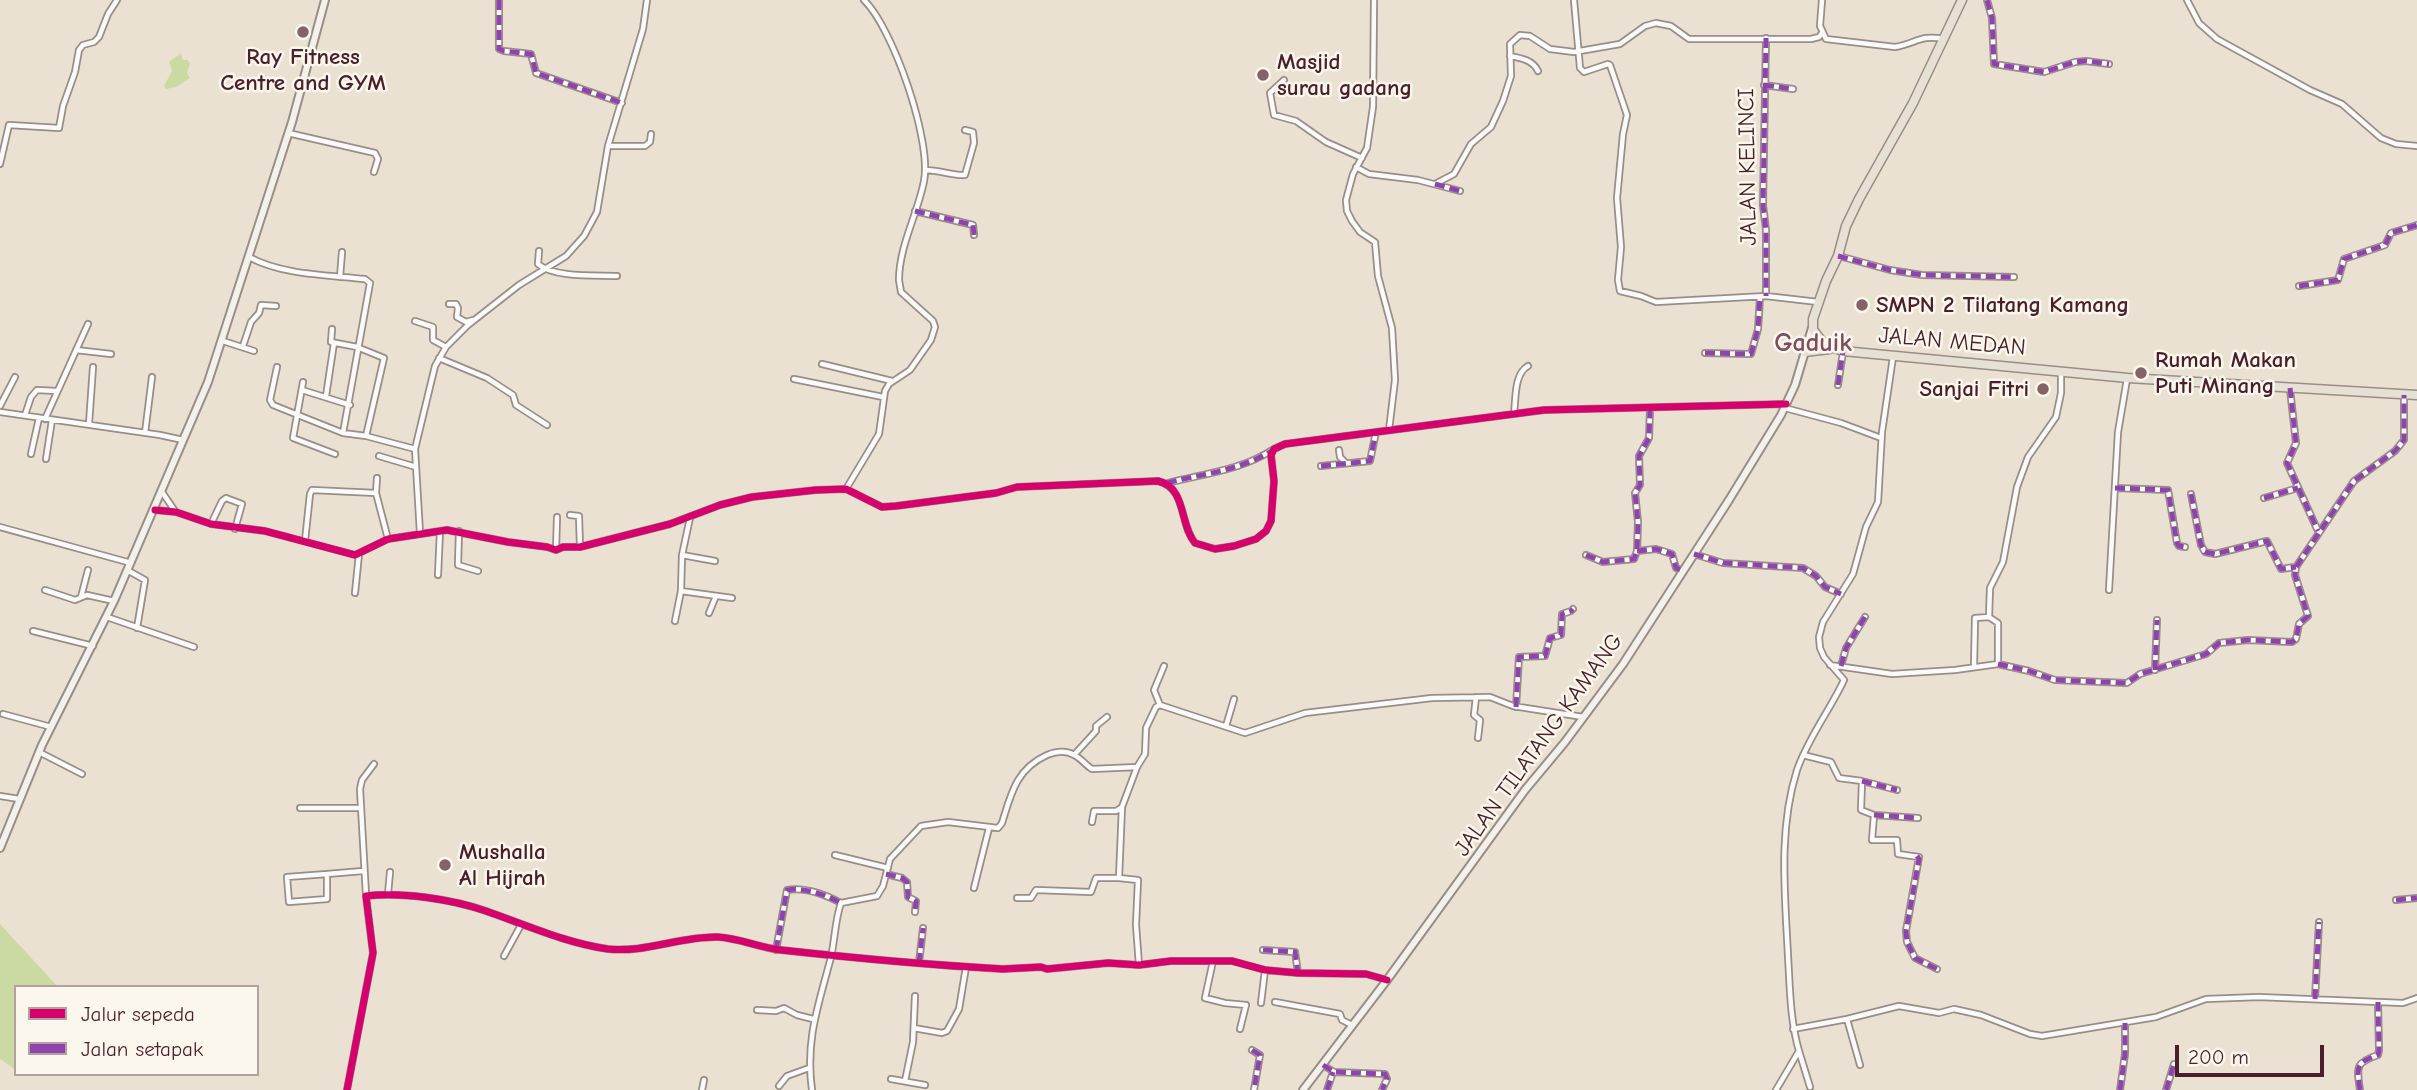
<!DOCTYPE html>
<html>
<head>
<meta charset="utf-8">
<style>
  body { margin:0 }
  #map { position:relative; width:2417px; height:1090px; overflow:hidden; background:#eae1d3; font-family:"Comic Neue",sans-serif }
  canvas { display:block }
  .legend { position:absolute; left:14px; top:985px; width:245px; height:91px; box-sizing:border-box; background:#fbf7ec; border:2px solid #b4a19f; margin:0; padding:9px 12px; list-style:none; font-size:21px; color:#4a1f2b }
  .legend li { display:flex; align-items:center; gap:14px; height:35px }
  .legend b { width:35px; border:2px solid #b4a19f }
  .scale { position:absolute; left:2175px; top:1045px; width:149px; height:32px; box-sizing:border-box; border:4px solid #4a1f2b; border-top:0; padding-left:9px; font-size:21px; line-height:24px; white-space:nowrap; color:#4a1f2b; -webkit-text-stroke:5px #fbf7ec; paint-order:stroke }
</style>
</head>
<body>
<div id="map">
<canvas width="2417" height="1090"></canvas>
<ul class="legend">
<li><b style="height:9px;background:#d6006c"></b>Jalur sepeda</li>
<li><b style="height:9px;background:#8e44ad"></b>Jalan setapak</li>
</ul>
<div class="scale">200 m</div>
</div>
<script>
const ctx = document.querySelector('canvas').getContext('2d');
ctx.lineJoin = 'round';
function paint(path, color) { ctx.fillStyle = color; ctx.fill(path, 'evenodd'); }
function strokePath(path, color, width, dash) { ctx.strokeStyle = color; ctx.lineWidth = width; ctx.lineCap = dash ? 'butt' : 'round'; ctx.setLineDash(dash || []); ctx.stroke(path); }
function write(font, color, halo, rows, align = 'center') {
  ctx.font = font + ' "Comic Neue",sans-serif'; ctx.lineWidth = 5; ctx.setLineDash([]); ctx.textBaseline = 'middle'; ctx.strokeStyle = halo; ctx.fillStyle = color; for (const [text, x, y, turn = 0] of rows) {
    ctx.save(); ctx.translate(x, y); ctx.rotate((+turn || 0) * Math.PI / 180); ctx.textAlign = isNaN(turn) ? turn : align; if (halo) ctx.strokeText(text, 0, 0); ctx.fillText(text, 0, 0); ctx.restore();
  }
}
const green = new Path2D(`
  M181,53L183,60H188L190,64L187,73L190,78L176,87L166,89L164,86L172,71L169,62Z
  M0,924L58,987H16V1070L0,1059Z`);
const street = new Path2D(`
  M499,0V49L504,51L531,54L536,73L622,103
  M1374,0L1373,107L1367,148L1353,174L1346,200L1347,211L1352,221L1360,232L1375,242L1378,276L1392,328L1395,380L1389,430
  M1574,0L1580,68L1584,72L1608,64L1610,65L1627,115L1623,134L1617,198L1621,247L1618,280L1620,291L1641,296L1656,302L1766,296L1818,302
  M1822,0L1820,26L1826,39L1895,47C1915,44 1921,34 1943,39
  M1987,0L1992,18L1994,64L2044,72L2075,62L2086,61L2109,64
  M2187,0L2199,23L2217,39L2310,90L2342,104L2381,138L2396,144L2417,146
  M1766,38L1763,205L1766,230V296
  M1510,56C1521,58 1533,60 1538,71
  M1284,80L1270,93L1274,115L1296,121L1326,142L1362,158
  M1764,85L1793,89
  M288,133L375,153L378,159L374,172
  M608,146H645L650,142L651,134
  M0,164L9,125L59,128L63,106L75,72L79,50L83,45L94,42L99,37L108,14L117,0
  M1356,167L1369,174L1418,180L1460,191
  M925,170C939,170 954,176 965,175L974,143L973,132L965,130
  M1435,184L1454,174L1471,144L1491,127L1503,101L1511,76L1510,44L1520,35L1530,36L1550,49L1574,52L1620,44L1645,26L1656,23L1671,26L1689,39H1811L1819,37L1822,33
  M915,211L973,225L974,235
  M539,251L538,264C554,278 596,275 617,276
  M1839,256L1890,270L1922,275L2014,277
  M249,257C282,275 328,275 365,279L370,283L343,433
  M340,277L342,252
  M2299,286L2338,280L2344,259L2385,245L2391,233L2417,225
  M449,304H456L458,308L457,317L466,322L473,320
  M415,321L433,327V340L446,347
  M332,329L331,342L357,347L384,358L366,436
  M223,341L254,351
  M243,346L251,322L259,313L261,305L276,306
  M76,350L111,354
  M1705,353L1751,354L1758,329L1760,297
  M439,358L487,378L513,395L516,405L547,425
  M822,364L892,381
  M277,367L270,400L273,405L343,433L366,436L415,449
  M794,379L883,397
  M303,382L293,438L335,454
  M1838,385L1843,352
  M2290,389L2296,443L2287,463L2318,531
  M302,390L350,405
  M326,396L334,343
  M0,406L15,377
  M1785,408L1841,423L1881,438
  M0,412L160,435L183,440
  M1514,413C1516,398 1514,374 1528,366
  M25,415L31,397L37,390L56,391
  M45,419L88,324
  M89,424L93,367
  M145,433L152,377
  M1339,450L1340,457L1346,463
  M31,454L39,418
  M379,456L416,467
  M46,459L52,420
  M1321,466L1370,461L1376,432
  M377,478L376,493L388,539
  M1168,483C1202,474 1242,470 1272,450
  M2115,488L2168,490L2177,543L2179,546L2185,547
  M846,489L879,434L885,391L889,384L910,370L931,340L935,327L933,321L901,292L899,280C899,246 918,213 924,181C932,141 893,28 864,0
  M162,492L175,511
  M2191,494L2201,545L2205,552L2215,554L2267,541L2281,569L2295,567
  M2264,498L2298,488
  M155,510L176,512L211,524L265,531L355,555L388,539L447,530L508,542L547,547L556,550L563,547H580L670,524L720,505L752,497L816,490L846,489L882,507L896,506L996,493L1017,487L1158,481C1187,488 1179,524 1195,543L1215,549L1234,546L1256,539L1266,531L1271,521L1274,481L1271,455L1274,449L1285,444L1544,410L1786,404
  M570,515L579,516L580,547
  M211,524L222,501L226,498L242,504L235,529
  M0,527L131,563
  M459,531L458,565L478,571
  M420,533L415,449L435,366L446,347L468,325L519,285L566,256L584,236L597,212L608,146L643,29L647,0
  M305,541L310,494L312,490L376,493
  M556,550L557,517
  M1637,551L1656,549L1672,554L1676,568L1683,571
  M1694,554L1723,563L1803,568L1816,576L1825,587L1841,594
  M682,555L715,561
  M1586,555L1603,562L1634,559L1637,551L1638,522L1635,493L1640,485L1639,456L1649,438L1650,409
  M127,570L145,580L137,628
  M438,575L440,531
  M45,590L75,600L87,595L114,601
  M2109,590L2118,432L2127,379
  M681,591L732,598
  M355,593L359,554
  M81,597L88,570
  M709,613L716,596
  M107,617L194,647
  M675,621L681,591L682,555L690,518
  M33,631L93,646
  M1998,664V623L1989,617L1990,588L2003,562L2017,487L2028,457L2056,417L2061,393V373
  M1830,665L1892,674L1955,670L1998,664L2029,671L2055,680L2127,683L2140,674L2206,654L2219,643L2248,640L2292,642L2296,639L2299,624L2308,616L2295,575L2296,567L2354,481L2395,451L2404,440V396
  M1841,666L1846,648L1865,617
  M1974,667L1975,618L1989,617
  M2155,670L2157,620
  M1476,697L1474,715L1480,720L1478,738
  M1160,705L1154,690L1164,666
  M1516,707L1519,657L1545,656L1550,638L1561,635L1562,614L1571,611L1573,609
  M3,714L51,727
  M1226,726L1234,699
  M39,752L82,774
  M1074,755L1096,731V726L1107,717
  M1803,755L1831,762L1839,778L1862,781L1861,810L1874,815L1872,840H1897L1898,854L1919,857L1906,931L1907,942L1915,958L1937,969
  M1862,781L1897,790
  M0,796L19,799
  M300,808H359
  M1874,815L1918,818
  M1092,822L1094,811H1116L1121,808
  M835,855L888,868
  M327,874L287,877L289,902L327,899V874L363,871
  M886,874L902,878L907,882L908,897L916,901L915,912
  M974,888L989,828
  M388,894L390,872
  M366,895L360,789L362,780L374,764
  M1017,898H1031L1036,890L1091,892L1096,878H1119
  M2396,900L2417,898
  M776,950L787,890C805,887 826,895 841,903
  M1263,950L1295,952L1298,973
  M504,956L521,925
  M1213,961L1205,998L1225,1003L1246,1005L1240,1029
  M919,963L923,928
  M1139,965L1136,925L1138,880L1119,878L1122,807L1137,767L1145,754L1146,728L1156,707L1160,705L1245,733L1305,713L1432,698L1490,697L1513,706L1583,717
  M2315,999L2319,922
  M1275,1002L1340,1014L1342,1020L1352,1025
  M1261,1003L1265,970
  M757,1010L776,1011L784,1008L797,1015L813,1019
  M1847,1019L1860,1065
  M914,1028L942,1033L947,1031L959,1009L966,967
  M1793,1029L1847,1019L1899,1006L1939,1013L1954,1009L1981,1015L2030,1034L2042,1036L2156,1017L2206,999L2259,997L2403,1003L2417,998
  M1252,1050L1260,1055L1254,1090
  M1799,1051L1810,1087
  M1323,1065L1334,1072L1385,1074L1387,1079L1382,1090
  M891,1079L925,1085
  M905,1081L913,1042L915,996
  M779,1086L787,1076L809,1068
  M347,1090L373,953L366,896C403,892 451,899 486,911C526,925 566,943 608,949C646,953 681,936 718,937C739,938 760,948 781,950C854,958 929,965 1003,969L1041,967L1047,969L1108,963L1139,965L1171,961H1232L1265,970L1298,973L1366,974L1387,980
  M702,1090L704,1080
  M812,1090C805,1039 819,1004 831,957C835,939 835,920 841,903L877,896L883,886L890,859L921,826L948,822L998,828L1002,823C1011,794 1016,769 1047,755C1055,752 1066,750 1074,755C1081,758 1085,765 1092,769L1137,767
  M1327,1090L1333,1072
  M1776,1090L1799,1051C1790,1020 1790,988 1788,956C1785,894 1778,830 1797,770C1808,738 1830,710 1844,680L1824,657L1820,648L1819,637L1823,622L1853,574L1866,527L1878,502L1882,432L1893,357
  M2120,1090L2125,1054V1023
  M2166,1090L2174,1064
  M2360,1090C2357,1068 2354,1063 2378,1055L2379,1050L2378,1002`);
const secondary = new Path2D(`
  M0,848L42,745L114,601L208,382L292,122L325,0
  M1303,1090L1387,980L1525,790L1565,742L1623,664L1729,500L1781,415L1795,385L1812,328`);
const highway = new Path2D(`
  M1962,0L1913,103L1859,199L1846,226L1838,256L1826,281L1813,319V330L1824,344L1843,351L2128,378L2417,395
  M1805,352L1829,349`);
const quiet = new Path2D(`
  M499,0V49L504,51L531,54L536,73L622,103
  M1987,0L1992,18L1994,64L2044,72L2075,62L2086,61L2109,64
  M1766,38L1763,205L1766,230V296
  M1764,85L1793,89
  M1435,184L1460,191
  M915,211L973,225L974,235
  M1838,256L1890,270L1922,275L2014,277
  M2299,286L2338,280L2344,259L2385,245L2391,233L2417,225
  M1705,353L1751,354L1758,329L1760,297
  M1838,385L1843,351
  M2290,388L2296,443L2287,463L2318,531
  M1321,466L1370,461L1376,432
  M1167,483C1202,474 1242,470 1273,450
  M2115,488L2168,490L2177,543L2179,546L2185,547
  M2191,494L2201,545L2205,552L2215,554L2267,541L2281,569L2296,567
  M2264,498L2298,488
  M1637,551L1656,549L1672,554L1676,568L1683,571
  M1694,554L1723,563L1803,568L1816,576L1825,587L1841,594
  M1586,555L1603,562L1634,559L1637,551L1638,522L1635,493L1640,485L1639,456L1649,438L1650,409
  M1998,664L2029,671L2055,680L2127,683L2140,674L2206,654L2219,643L2248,640L2292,642L2296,639L2299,624L2308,616L2295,575L2296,567L2354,481L2395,451L2404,440V395
  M1841,666L1846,648L1865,617
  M2155,670L2157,620
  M1516,707L1519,657L1545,656L1550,638L1561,635L1562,614L1571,611L1573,609
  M1862,781L1897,790
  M1874,815L1918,818
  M1917,856L1919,859L1906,931L1907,942L1915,958L1937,969
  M886,874L902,878L907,882L908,897L916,901L915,912
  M2396,900L2417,898
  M776,950L787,890C805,887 826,895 841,903
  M1263,950L1295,952L1298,973
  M919,963L923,928
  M2315,999L2319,922
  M1252,1050L1260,1055L1254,1090
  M1323,1065L1334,1072L1385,1074L1387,1079L1382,1090
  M1327,1090L1333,1072
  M2120,1090L2125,1054V1023
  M2166,1090L2174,1064
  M2360,1090C2357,1068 2354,1063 2378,1055L2379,1050L2378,1002`);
const cycleway = new Path2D(`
  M155,510L176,512L211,524L265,531L355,555L388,539L447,530L508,542L547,547L556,550L563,547H580L670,524L720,505L752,497L816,490L846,489L882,507L896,506L996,493L1017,487L1158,481C1187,488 1179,524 1195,543L1215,549L1234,546L1256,539L1266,531L1271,521L1274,481L1271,455L1274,449L1285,444L1544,410L1786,404
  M347,1090L373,953L366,896C403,892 451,899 486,911C526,925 566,943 608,949C646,953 681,936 718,937C739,938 760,948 781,950C854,958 929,965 1003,969L1041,967L1047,969L1108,963L1139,965L1171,961H1232L1265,970L1298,973L1366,974L1387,980`);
const markers = [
  [303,32,7,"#826366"],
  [1263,75,7,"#826366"],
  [1862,305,7,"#826366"],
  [2141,373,7,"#826366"],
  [2043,389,7,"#826366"],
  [445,865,7,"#826366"]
];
const poiNames = [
  ["Ray Fitness",303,57,"center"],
  ["Centre and GYM",303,83,"center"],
  ["Masjid",1277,62],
  ["surau gadang",1277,88],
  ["SMPN 2 Tilatang Kamang",1876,305],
  ["Rumah Makan",2155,360],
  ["Puti Minang",2155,386],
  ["Sanjai Fitri",2029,389,"right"],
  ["Mushalla",459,852],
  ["Al Hijrah",459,878]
];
const streetNames = [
  ["JALAN KELINCI",1748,167,-91],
  ["JALAN MEDAN",1952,342,5],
  ["JALAN TILATANG KAMANG",1539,745,-54]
];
const quarterNames = [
  ["Gaduik",1813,344]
];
paint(green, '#cbdaa3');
strokePath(street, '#998d88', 8);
strokePath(secondary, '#998d88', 10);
strokePath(highway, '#998d88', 11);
strokePath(street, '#fcfaf8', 4.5);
strokePath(secondary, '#f4f0ea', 6);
strokePath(highway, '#e7e1d5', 8);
strokePath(quiet, '#8e44ad', 5, [10, 5]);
strokePath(cycleway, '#d6006c', 7);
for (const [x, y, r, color] of markers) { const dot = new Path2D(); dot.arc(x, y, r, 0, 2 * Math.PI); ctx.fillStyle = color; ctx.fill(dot); strokePath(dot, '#fbf7ec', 2.5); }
write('bold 23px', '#4a1f2b', '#fbf7ec', poiNames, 'left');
write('23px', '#4a1f2b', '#fbf7ec', streetNames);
write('bold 26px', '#7f4c60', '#fbf7ec', quarterNames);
</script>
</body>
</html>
